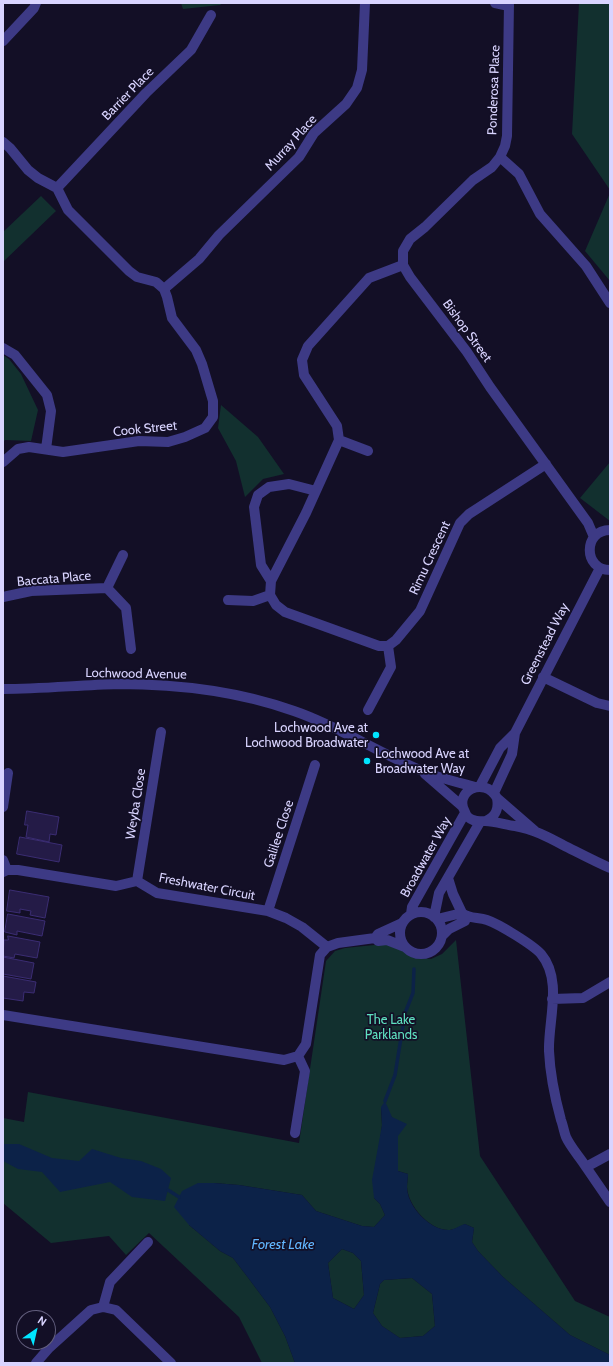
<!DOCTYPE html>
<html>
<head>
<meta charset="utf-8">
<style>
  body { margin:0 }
  #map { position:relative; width:613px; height:1366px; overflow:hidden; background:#130f26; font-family:Cabin,sans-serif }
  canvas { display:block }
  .frame { position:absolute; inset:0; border:4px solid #d9d4ff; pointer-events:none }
  .north { position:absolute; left:16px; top:1310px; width:40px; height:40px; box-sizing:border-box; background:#130f26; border:1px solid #625e7d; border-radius:50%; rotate:34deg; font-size:11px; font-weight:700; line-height:16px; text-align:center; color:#d9d4ff }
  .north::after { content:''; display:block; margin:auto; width:14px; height:18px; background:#00e5ff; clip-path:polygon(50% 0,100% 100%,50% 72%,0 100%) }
</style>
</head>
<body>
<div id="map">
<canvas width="613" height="1366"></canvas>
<div class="frame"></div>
<div class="north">N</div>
</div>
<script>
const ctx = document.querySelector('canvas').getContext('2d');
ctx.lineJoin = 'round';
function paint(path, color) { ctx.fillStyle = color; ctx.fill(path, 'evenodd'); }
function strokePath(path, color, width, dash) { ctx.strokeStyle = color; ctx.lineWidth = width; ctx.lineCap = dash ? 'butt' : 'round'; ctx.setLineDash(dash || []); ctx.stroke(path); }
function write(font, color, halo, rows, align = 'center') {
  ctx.font = font + ' Cabin,sans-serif'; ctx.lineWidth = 3.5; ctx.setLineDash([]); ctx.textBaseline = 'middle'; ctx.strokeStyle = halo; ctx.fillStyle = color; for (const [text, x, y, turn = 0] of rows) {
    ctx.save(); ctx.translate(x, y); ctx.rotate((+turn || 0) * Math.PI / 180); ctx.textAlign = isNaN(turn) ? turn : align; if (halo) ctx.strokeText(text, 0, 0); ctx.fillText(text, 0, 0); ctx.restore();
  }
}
const green = new Path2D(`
  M181,3H223L220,5L183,9Z
  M579,3H610V190L572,134Z
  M610,193V281L585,251Z
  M41,196L56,211L3,262V232Z
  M3,355L9,359L21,374L38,410L31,441L5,440L3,442Z
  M221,405L258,437L284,474L263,479L245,497L236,461L218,428Z
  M610,462V521L580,498Z
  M456,940L480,1156L575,1301L610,1317V1355L570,1335L503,1277L478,1251L472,1242L474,1228L465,1224C461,1226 455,1229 450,1230C430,1231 408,1206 407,1187C407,1183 408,1178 408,1174L398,1171V1136L392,1117L381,1108L382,1125L374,1198L380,1204L385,1215L374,1227L362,1226L316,1211L302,1195L239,1185L214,1183H198L189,1225L220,1251L233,1258L249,1279L270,1307L285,1336L295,1363H262L239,1317L149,1233L126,1255L109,1236L51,1243L3,1203V1118L24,1122L28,1092L299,1143L326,961L335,951L345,948L384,944L399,948L413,957L431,959L442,954Z
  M342,1249L353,1253L361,1261L364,1295L354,1309L333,1298L328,1263Z
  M412,1278L432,1294L435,1326L423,1336L400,1338L382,1326L373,1313L380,1284L384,1280Z`);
const water = new Path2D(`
  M385,1101L392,1117L407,1124L398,1136V1171L408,1174C408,1178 407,1183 407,1187C407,1206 430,1231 450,1230C455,1229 461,1225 465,1224L474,1228L472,1242L478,1251L503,1277L570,1335L610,1355V1363H295L285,1336L270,1307L249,1279L233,1258L220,1251L189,1225L174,1207L182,1191L198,1183H214L239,1185L302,1195L316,1211L362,1226L374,1227L385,1215L380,1204L374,1198L372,1180L382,1125L381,1107ZM342,1249L353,1253L361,1261L364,1295L354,1309L333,1298L328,1263ZM412,1278L432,1294L435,1326L423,1336L400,1338L382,1326L373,1313L380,1284L384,1280Z
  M3,1144H19L52,1158L79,1161L92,1149L121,1158L141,1161L161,1169L171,1178L165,1201L132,1197L110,1182L60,1192L42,1172L18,1169L3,1161Z`);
const stream = new Path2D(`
  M385,1101L395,1075L405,1013L413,993L414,969
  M168,1190L179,1197`);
const building = new Path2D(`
  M27,811L59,817L56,835L50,834L49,842L26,837L28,825H25Z
  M20,837L62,845L59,862L17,854Z
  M10,890L49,897L45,918L30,915L31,911L20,909V913L7,911Z
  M8,914L45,921L42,936L17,931V935L5,932Z
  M8,936L40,942L37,958L15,954L14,958L3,956L4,940H8Z
  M3,957L34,963L31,979L3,974Z
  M3,976L36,982L34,993L24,992L23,1001L3,998Z`);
const minor = new Path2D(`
  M495,3L509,6
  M509,3L507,136L505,146L500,157L519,174L540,214L586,266L610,303
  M3,41L34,8L36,3
  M3,142L10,148L28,170L38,178L57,188L68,210L129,271L137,277L156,282L164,289L167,297L172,318L196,350L202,364L213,401V417L205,428L185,437L168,442L139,441L63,452L29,447L18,449L3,462
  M500,157L492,167L473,180L425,227L410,239L403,251V265L410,277L467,352L490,387L588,523L594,537
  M57,188L146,93L191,50L211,15
  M403,265L369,278L308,346L302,360L304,375L337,426L339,440L306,513L271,581L270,595L276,605L285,612L379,646H388L396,640L420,611L460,523L469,514L546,464
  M164,289L199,259L219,235L299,157L314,133L346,104L357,88L362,70L365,3
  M3,348L15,355L47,395L51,411L46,449
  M339,440L368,451
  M610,530C583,530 583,570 610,570
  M271,581L261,565L254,507L258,495L269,487L289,484L316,491
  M107,588L123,555
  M3,597L31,591L107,588L126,608L131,649
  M228,600L253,601L270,595
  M543,677L597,703L610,706
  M3,689C41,689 80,685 118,684C177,684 238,691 294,711C338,726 377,752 420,770C438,778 457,782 475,787
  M368,710L391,667L388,646
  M425,774L463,807
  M480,786L500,748L515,733
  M494,793L512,754L515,733L600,568
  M3,807L8,773
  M486,821C496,816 499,809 497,798
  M535,831L497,798C484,775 453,792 465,812C466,816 470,819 473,820C478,822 481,821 485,821C495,821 506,825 515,826C533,829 548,837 563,845C579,853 594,861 610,868
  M3,860L7,870
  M3,872L7,870H18L116,886L137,881L157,893L268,911L286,918L302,927L327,947
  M448,878L453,894L462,913
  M137,881L161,732
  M268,911L315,765
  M400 933a21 21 0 1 1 42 0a21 21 0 1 1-42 0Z
  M411,914L412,907L465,813
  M434,917L439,893L480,822
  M437,919L462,913C469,919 478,917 487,920C499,924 533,945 541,954C563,980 548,1021 549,1051C550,1074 555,1098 561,1120C563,1125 564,1132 566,1137C571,1148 580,1157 586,1167
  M442,936L449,929L465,921L466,917
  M375,938L378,934L402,923
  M552,999L583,998L610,982
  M3,1015L284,1060L298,1056L306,1044L320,955L327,947L338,943L375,938L378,941L387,940L405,947
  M295,1133L305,1071L298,1056
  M610,1154L586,1167L610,1202
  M103,1307L110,1282L148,1242
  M36,1363L49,1348L91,1310L103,1307L116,1310L171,1363`);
const markers = [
  [376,735,4,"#00e5ff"],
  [367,761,4,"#00e5ff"]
];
const streetNames = [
  ["Ponderosa Place",494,90,-88],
  ["Barrier Place",128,94,-46],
  ["Murray Place",291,143,-48],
  ["Bishop Street",467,331,54],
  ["Cook Street",145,429,-6],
  ["Rimu Crescent",430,558,-65],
  ["Baccata Place",54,579,-5],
  ["Greenstead Way",545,644,-63],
  ["Lochwood Avenue",136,674,1],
  ["Weyba Close",136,804,-81],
  ["Galilee Close",279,834,-72],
  ["Broadwater Way",426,857,-61],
  ["Freshwater Circuit",207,887,11]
];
const poiNames = [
  ["Lochwood Ave at",368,728],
  ["Lochwood Broadwater",368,743],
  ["Lochwood Ave at",375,754,"left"],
  ["Broadwater Way",375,769,"left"]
];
const parkNames = [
  ["The Lake",391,1020],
  ["Parklands",391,1035]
];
const waterNames = [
  ["Forest Lake",283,1245]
];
paint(green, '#12302f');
paint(water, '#0c2248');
strokePath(stream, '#0c2248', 3.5);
paint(building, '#241b47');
strokePath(building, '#3b2d73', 1);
strokePath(minor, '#3d3a85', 10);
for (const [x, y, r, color] of markers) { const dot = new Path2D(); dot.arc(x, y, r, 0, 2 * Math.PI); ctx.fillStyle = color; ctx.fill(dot); strokePath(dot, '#130f26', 1.5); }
write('13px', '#d9d4ff', '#130f26', streetNames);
write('13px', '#d9d4ff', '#130f26', poiNames, 'right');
write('13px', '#5fe0c0', '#130f26', parkNames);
write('italic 14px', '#62b6ff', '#130f26', waterNames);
</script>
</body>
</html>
